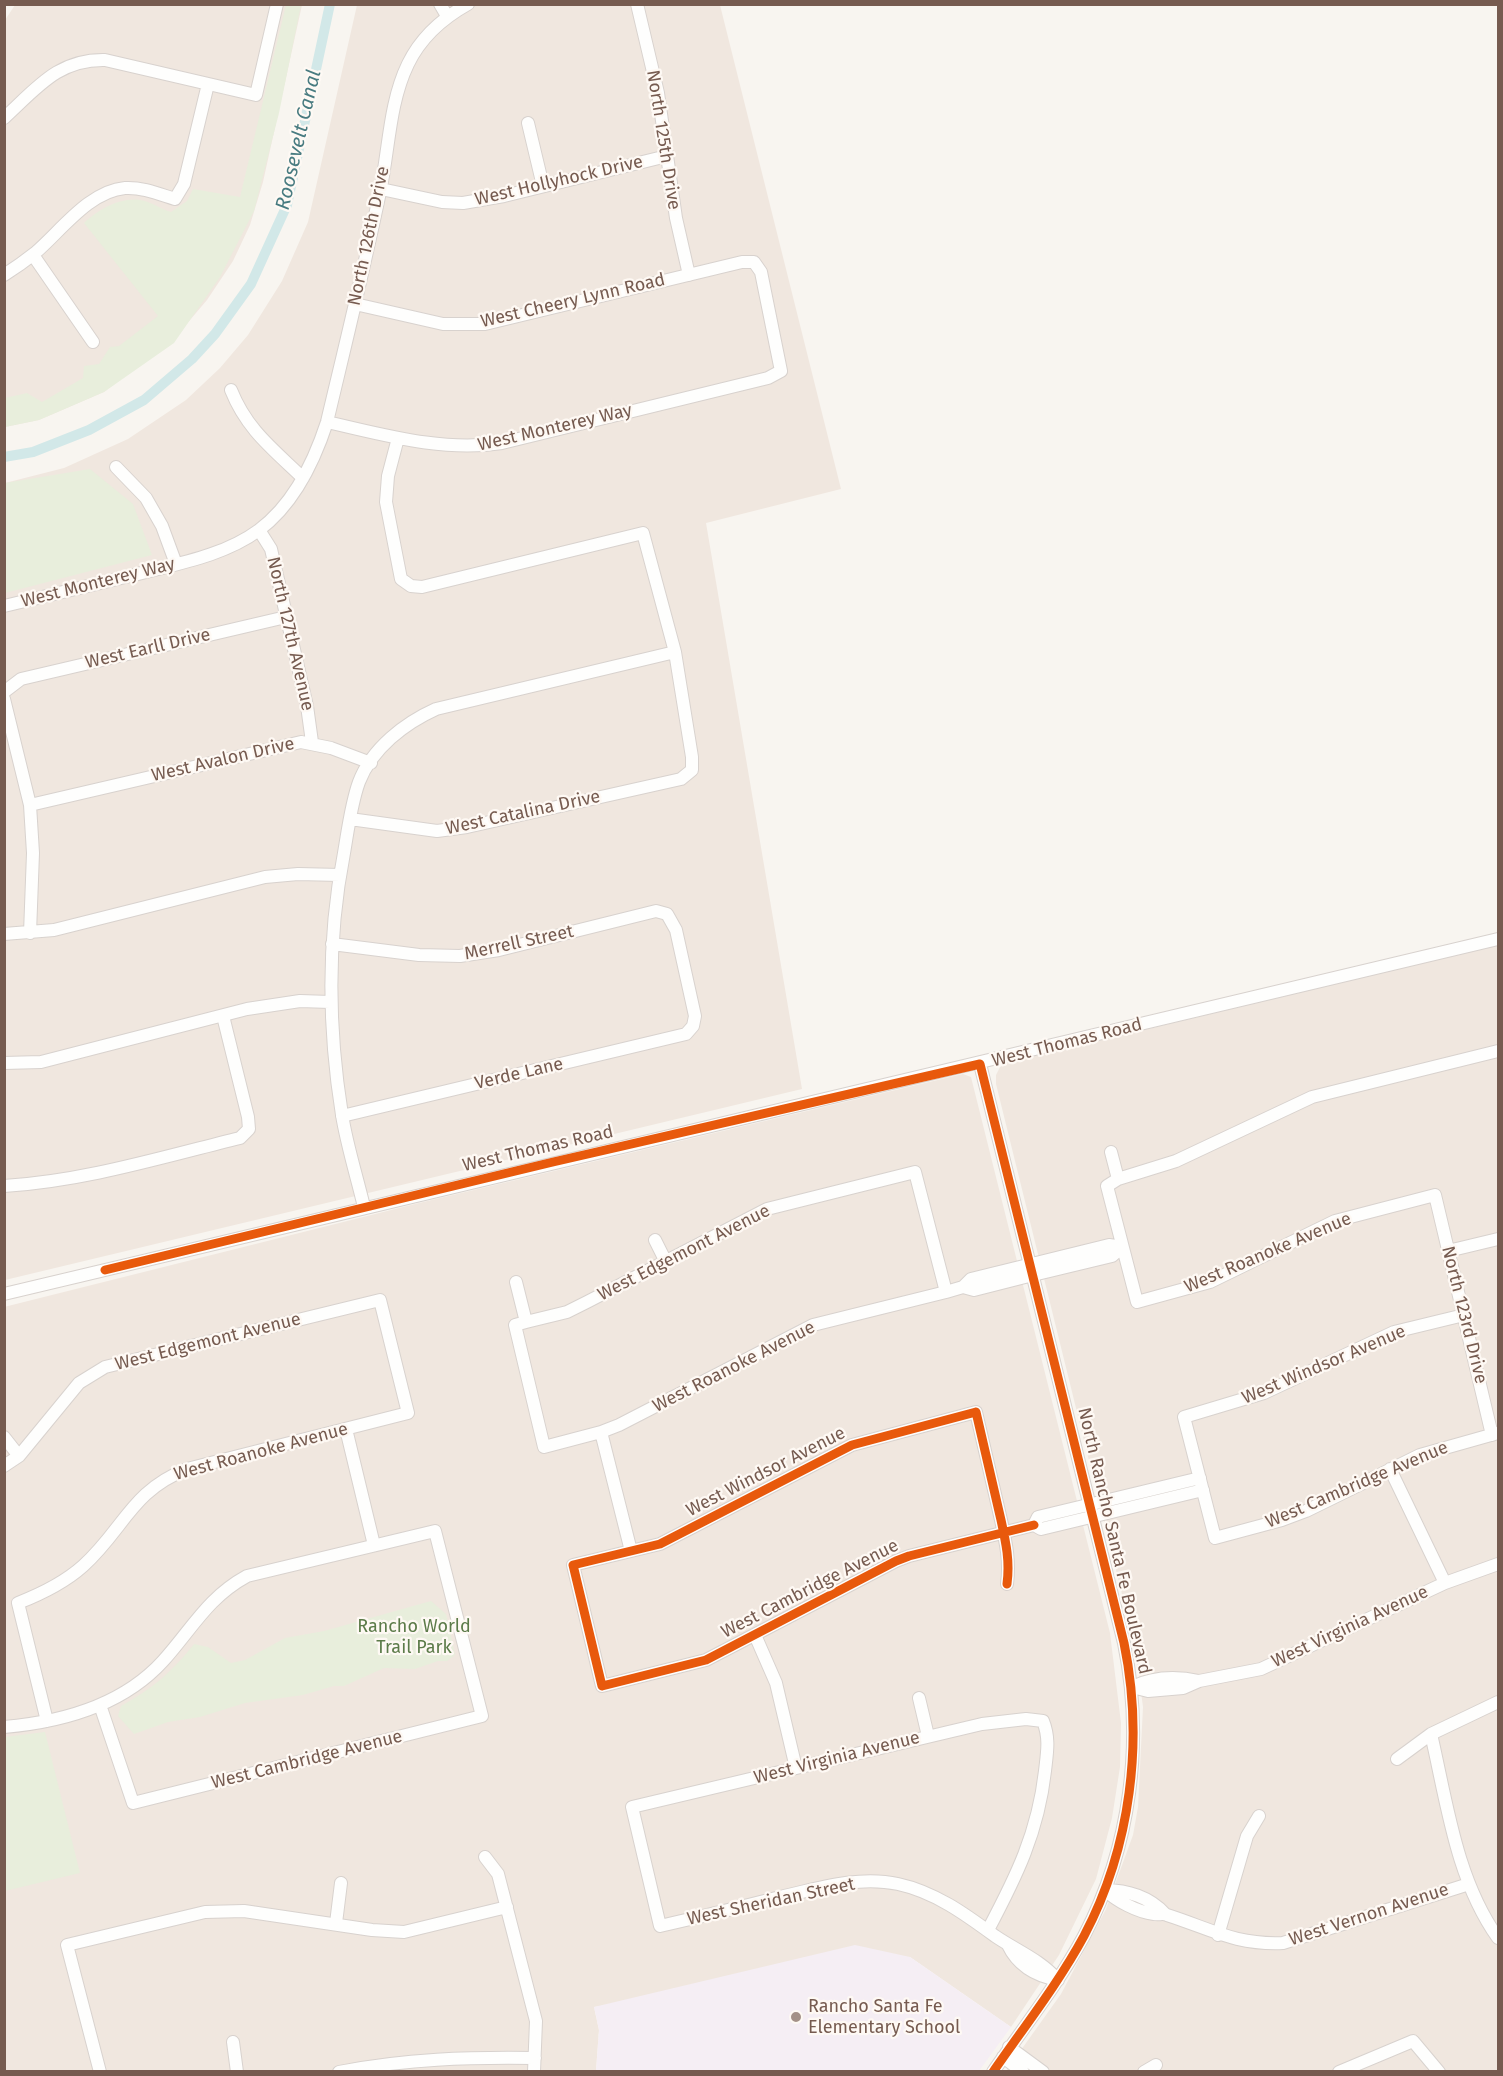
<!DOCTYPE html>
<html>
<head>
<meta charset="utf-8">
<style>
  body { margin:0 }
  #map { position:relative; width:1503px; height:2076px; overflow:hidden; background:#f8f5f0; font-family:"Fira Sans",sans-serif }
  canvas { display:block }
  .frame { position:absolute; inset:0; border:6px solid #765b50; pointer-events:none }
</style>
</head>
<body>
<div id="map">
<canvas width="1503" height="2076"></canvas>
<div class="frame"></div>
</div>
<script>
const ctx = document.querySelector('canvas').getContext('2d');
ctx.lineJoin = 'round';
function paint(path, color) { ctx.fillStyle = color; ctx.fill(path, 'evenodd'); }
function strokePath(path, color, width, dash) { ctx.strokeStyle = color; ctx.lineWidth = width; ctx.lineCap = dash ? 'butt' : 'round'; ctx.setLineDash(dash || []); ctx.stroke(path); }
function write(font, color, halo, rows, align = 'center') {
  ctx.font = font + ' "Fira Sans",sans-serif'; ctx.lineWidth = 4.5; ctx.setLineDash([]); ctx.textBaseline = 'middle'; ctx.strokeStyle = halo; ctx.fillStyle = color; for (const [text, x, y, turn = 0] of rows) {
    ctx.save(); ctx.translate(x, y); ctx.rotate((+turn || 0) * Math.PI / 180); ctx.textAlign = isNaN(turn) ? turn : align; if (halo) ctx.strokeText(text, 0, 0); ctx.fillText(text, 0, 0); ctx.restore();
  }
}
const residential = new Path2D(`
  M15,5H302L263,182L250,225L233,261L207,300L173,340L104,392L39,420L5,427V20Z
  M357,5H720L841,489L706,523L802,1089L5,1280V483L64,468L128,439L186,400L220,368L248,335L282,281L308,222Z
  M1498,945V2071H1006L1061,1994L1106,1909L1133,1835L1138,1807L1143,1707L1135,1647L996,1084V1075L1000,1067L1006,1063Z
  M963,1074L971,1077L1110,1633L1121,1723L1120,1767L1112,1818L1096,1879L1059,1955L1011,2027L910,1957L594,2007L599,2030L596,2071H5L4,1307L419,1203Z`);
const education = new Path2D(`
  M855,1945L910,1957L1011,2027L979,2071H596L599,2030L594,2007Z`);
const green = new Path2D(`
  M286,5H301L279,113L254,211L220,277L174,343L104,392L39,420L5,427V398L27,393L42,402L83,378L84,366L99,364L110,347L119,346L158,316L84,223C98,210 120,197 140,200C150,201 161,209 171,212L187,201L193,189L240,197Z
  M90,469L133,504L152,555L5,593V483Z
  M431,1601L446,1614L455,1655L447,1661H438L415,1669L384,1668L344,1686H334L303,1695L245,1703L200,1717L168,1722L134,1734L118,1716L121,1706C151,1690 173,1671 194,1644L208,1647L231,1663L245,1660L285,1638L324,1631Z
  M45,1732L80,1873L5,1891V1737Z`);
const canal = new Path2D(`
  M4,457L33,452L89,430L144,400L192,359L215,334L251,284L287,205L330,4`);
const minor = new Path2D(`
  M440,4L447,16
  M637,4L658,93L676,218L689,275
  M4,118C37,88 58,59 105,60L256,95L277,4
  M528,123L543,186
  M381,189L442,202L463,203L504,196L667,156
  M33,255L93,342
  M4,275C15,268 25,261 35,253C60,232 89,191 125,188C142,187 159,194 175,199L184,184L208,84
  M231,390C247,430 273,449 303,478
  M327,422C385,435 442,452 502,443L768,378L781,371L761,272L754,262H742L485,324H443L355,304
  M116,467L146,498L162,526L176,564
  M259,530L271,549L307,706L312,742
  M4,606C48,596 91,585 134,575C176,564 224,556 259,530C294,504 314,462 327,422C345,346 364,269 380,192C389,150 389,103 408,64C421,37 443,18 468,4
  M4,692L21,679L286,617
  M4,699L30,805L33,853L30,933
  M30,805L301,742L331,748L371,763
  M350,819L437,831L467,827L681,779L692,770V757L675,652L643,533L422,587L411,586L401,579L386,502L388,476L398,438
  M4,934L54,930L265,877L298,874L340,875
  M332,944L419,955L460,956L499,950L656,911L667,914L676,930L695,1016L693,1026L686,1034L342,1116
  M4,1063L41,1062L247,1009L300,1001L330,1002
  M980,1064L1124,1643C1144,1740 1131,1847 1084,1936C1058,1984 1024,2027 993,2072
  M1111,1152L1118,1179L1107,1186L1137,1302L1210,1282L1335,1221L1435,1195L1492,1435
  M1118,1179L1176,1161L1312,1097L1498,1051
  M4,1186C85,1181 162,1157 240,1138L249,1129L248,1117L223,1016
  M364,1207C357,1177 347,1146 342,1115C328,1028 327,940 344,853C348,830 351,804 359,782C372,748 405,723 436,709L675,652
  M655,1240L666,1262
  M1448,1251L1498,1239
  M516,1282L526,1322L515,1325L544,1447L601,1432L619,1425L813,1325L946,1292L963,1287L971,1279L1109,1245L1122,1247
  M963,1287L974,1290L1033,1275L1112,1256L1122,1247
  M4,1294L1498,939
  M1464,1315L1394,1332L1264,1393L1184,1417L1215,1538L1282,1520L1306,1511L1420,1455L1498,1433
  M526,1322L567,1312L587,1302L767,1209L915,1172L946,1292
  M346,1429L374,1545
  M601,1432L631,1551
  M4,1437L19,1456
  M4,1466L19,1456L79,1383L105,1367L380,1300L408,1413L187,1469C131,1491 124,1529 83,1566C64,1583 41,1594 18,1603L47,1721
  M1390,1469L1445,1583
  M1034,1525L1038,1517L1200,1478
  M1034,1525L1041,1529L1203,1490
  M1007,1584C1010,1561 1006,1543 1001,1520L976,1412L852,1445L660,1544L573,1565L602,1686L706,1660L896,1561L909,1556L1034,1525
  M755,1635L776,1683L796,1768
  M1132,1687L1148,1691L1183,1688L1199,1681L1261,1669L1445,1583L1498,1564
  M1132,1687C1153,1677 1176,1676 1199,1681
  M919,1698L928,1736
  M4,1727C62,1722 123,1705 163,1661C192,1629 207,1598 247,1576L435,1531L482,1716L133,1803L100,1705
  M1431,1734C1447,1803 1456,1879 1498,1938
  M1397,1759L1431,1734L1498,1702
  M485,1857L498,1874L536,2021L534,2072
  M1105,1890C1117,1901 1137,1912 1154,1914C1159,1915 1163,1913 1167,1915C1211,1929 1235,1945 1283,1943L1469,1884
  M1105,1890C1127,1890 1150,1897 1165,1914
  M336,1923L341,1883
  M988,1930C1016,1877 1038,1833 1045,1771C1047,1753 1050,1738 1043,1721L1026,1719L982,1724L632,1807L660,1926C699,1917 738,1908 776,1898C816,1889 858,1875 898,1884C935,1892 965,1914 995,1936C1017,1951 1039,1959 1058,1980
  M1218,1935L1247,1836L1259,1816
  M1008,1945C1018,1966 1036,1976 1058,1980
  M233,2042L237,2072
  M1009,2047L1043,2072
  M1003,2057L1023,2072
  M100,2072L67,1945L205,1912L244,1911L372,1930L404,1932L507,1907
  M339,2072C405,2059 469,2057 535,2058
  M1144,2072L1156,2065
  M1339,2072L1413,2041L1439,2072`);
const cycleway = new Path2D(`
  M105,1270L553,1162L980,1064L1124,1643C1144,1740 1131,1847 1084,1936C1058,1984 1024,2027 993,2072
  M1007,1584C1010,1561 1006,1543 1001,1520L976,1412L852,1445L660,1544L573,1565L602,1686L706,1660L896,1561L909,1556L1034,1525`);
const markers = [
  [796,2017,6,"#a49188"]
];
const streetNames = [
  ["North 125th Drive",663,140,81],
  ["West Hollyhock Drive",559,181,-13],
  ["North 126th Drive",369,236,-78],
  ["West Cheery Lynn Road",573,301,-13],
  ["West Monterey Way",555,428,-13],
  ["West Monterey Way",98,583,-14],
  ["North 127th Avenue",290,634,77],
  ["West Earll Drive",148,649,-13],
  ["West Avalon Drive",223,760,-13],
  ["West Catalina Drive",523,813,-12],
  ["Merrell Street",519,943,-12],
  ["West Thomas Road",1067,1043,-14],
  ["Verde Lane",519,1074,-13],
  ["West Thomas Road",538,1149,-13],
  ["West Edgemont Avenue",684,1253,-27],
  ["West Roanoke Avenue",1268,1253,-23],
  ["North 123rd Drive",1464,1315,76],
  ["West Edgemont Avenue",208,1342,-14],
  ["West Windsor Avenue",1324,1365,-23],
  ["West Roanoke Avenue",734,1367,-27],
  ["West Roanoke Avenue",261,1452,-15],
  ["West Windsor Avenue",766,1472,-27],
  ["West Cambridge Avenue",1357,1485,-23],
  ["North Rancho Santa Fe Boulevard",1114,1541,77],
  ["West Cambridge Avenue",810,1589,-27],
  ["West Virginia Avenue",1350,1627,-25],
  ["West Virginia Avenue",837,1758,-14],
  ["West Cambridge Avenue",307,1760,-14],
  ["West Sheridan Street",771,1902,-12],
  ["West Vernon Avenue",1369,1915,-18]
];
const parkNames = [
  ["Rancho World",414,1627],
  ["Trail Park",414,1648]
];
const poiNames = [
  ["Rancho Santa Fe",808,2007],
  ["Elementary School",808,2028]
];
const waterNames = [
  ["Roosevelt Canal",299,140,-77]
];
paint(residential, '#f0e7df');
paint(education, '#f5eef4');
paint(green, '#e8eedc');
strokePath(canal, '#d2e8e8', 10);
strokePath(minor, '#d8d2ce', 14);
strokePath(minor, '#fefefd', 12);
strokePath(cycleway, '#e8590c', 9);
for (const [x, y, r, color] of markers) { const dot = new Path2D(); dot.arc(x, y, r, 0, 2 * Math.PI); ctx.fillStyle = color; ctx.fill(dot); strokePath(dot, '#fef9f4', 2); }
write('18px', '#765b50', '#fef9f4', streetNames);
write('18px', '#5c7b49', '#fef9f4', parkNames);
write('18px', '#765b50', '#fef9f4', poiNames, 'left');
write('italic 20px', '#487b80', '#fef9f4', waterNames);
</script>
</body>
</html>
